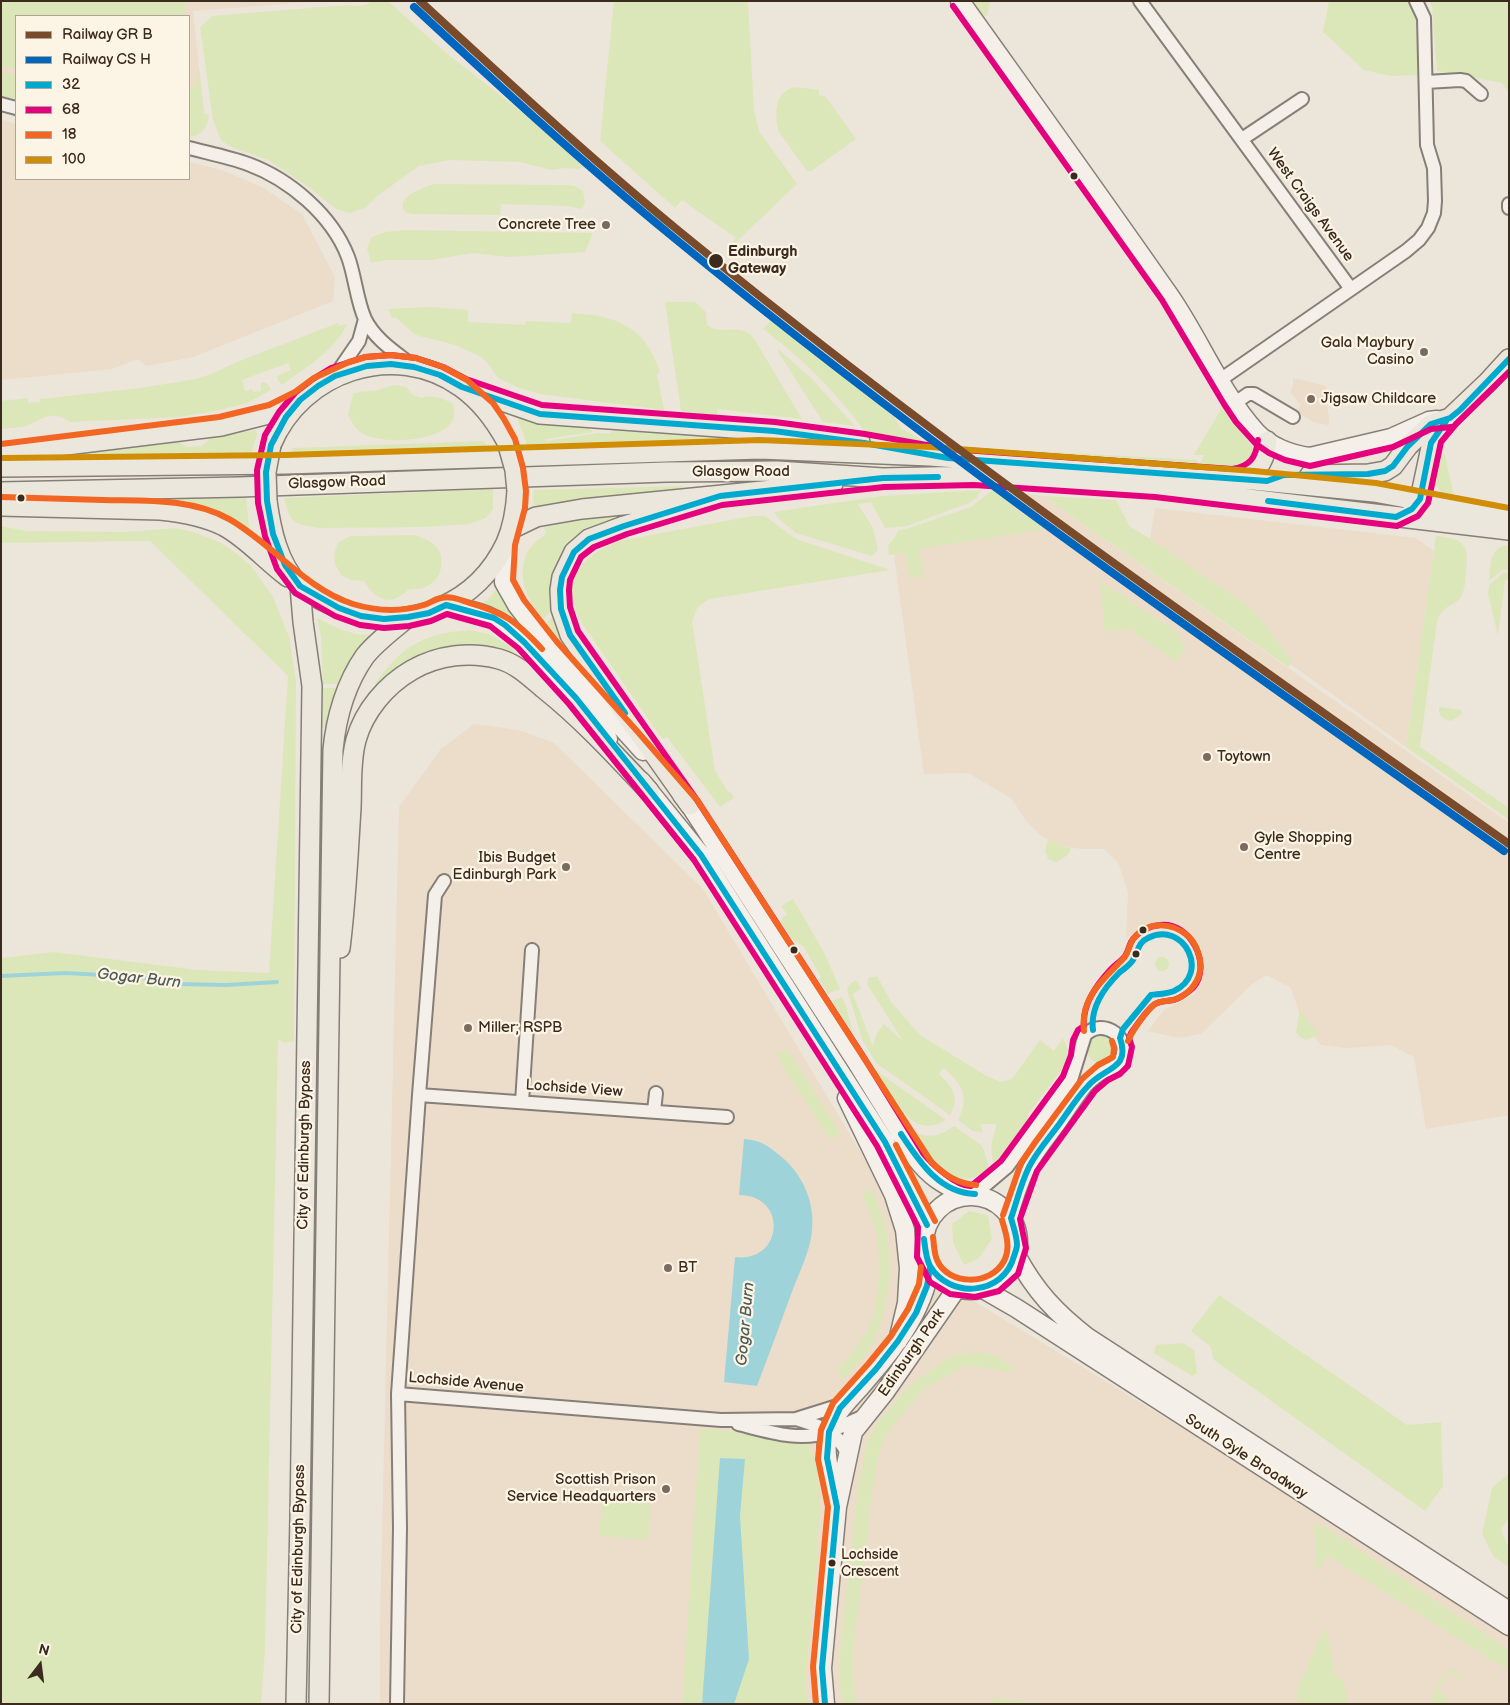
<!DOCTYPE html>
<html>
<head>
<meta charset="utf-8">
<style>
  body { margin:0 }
  #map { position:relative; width:1510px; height:1705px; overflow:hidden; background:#ece5da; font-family:"Balsamiq Sans",sans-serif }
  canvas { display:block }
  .frame { position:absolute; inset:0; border:2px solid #3b2a1e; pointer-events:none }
  .legend { position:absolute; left:15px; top:15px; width:175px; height:165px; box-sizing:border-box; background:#fcf5e5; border:1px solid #afa495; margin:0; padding:6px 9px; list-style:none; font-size:15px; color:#3b2a1e }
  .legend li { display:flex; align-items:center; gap:10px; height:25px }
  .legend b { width:25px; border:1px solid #afa495 }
  .north { position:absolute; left:15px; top:1640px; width:50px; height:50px; -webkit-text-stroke:4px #fcf5e5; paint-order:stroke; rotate:15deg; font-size:14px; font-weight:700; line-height:20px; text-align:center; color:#3b2a1e }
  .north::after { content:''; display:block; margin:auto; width:18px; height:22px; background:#3b2a1e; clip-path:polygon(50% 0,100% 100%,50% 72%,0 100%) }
</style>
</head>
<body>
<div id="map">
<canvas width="1510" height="1705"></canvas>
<div class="frame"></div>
<ul class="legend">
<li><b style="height:6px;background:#7a4b2a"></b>Railway GR B</li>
<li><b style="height:6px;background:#0065bd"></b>Railway CS H</li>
<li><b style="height:6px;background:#00a9ce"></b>32</li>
<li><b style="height:6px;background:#e5007d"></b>68</li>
<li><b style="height:6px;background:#f26522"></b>18</li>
<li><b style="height:6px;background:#d18d06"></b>100</li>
</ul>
<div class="north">N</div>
</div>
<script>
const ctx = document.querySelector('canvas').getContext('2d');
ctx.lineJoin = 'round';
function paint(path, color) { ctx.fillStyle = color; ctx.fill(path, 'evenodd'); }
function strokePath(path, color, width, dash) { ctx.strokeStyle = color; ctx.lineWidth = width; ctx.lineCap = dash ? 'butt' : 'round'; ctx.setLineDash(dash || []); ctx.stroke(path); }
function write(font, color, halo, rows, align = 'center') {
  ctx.font = font + ' "Balsamiq Sans",sans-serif'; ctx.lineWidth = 4.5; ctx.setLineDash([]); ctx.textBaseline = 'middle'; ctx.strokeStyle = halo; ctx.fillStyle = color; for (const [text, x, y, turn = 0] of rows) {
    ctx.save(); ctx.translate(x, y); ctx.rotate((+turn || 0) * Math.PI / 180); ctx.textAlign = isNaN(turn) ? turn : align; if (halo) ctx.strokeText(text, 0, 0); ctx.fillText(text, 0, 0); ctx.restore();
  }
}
const built = new Path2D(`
  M1,1H323L193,11L204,114H189V16H16V79L1,76Z
  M1,120L16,124V179H189V162L222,170L262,187L302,214L335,277L333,301L193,357L146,366L138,359L112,369L1,380Z
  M1293,378L1326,386L1329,425L1316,423L1295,411L1301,405L1290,392L1293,386Z
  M1001,491L1046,496L1050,501L1509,823V1115L1426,1129L1414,1057L1391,1045L1346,1048L1321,1045L1302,1021L1291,988L1267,975L1252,984L1201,1034L1178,1038L1148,1031L1164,1010L1195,994L1202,975L1195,939L1170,922L1144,926L1126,938L1128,892L1118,862L1104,849H1081L1062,846L1041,836L1026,821L1011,798L968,773L924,774L893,548L1036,521L1015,508Z
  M1155,508L1416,538L1434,551L1406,747L1271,650L1149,544Z
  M474,724L519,730L554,743L703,889L936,1278L1315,1509L1509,1632V1704H380V1622L399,807L440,750Z`);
const green = new Path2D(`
  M1,1H188L185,5V16H16V69L1,66Z
  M372,1H388L445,52L522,112L525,109L588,166L578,169L566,168L551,170L520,162L450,160L419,166L376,197L365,208L350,213L336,209L306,185L268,160L229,146L221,140L213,120L200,27L212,16L348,5C355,6 366,7 372,1Z
  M614,1H748L754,110L759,131L797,184L732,246L730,245L736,238L682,200L675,208L600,141Z
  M969,1H990L987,16L976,12Z
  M1329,1H1406L1416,15L1418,75L1390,76L1364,70L1323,32Z
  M1429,1H1509V93L1502,83L1437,71L1432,7Z
  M199,68L204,113L209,115C207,128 202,136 189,137V93L196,84Z
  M1,72L16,75V99L1,96Z
  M795,87L819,90V95L826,97L856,139L811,171H807L779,132C774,116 774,91 795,87Z
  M434,184L568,185L575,186L583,191L585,202L582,209L567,206L501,204L500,215L414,214L406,213C392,197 424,188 434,184Z
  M404,230L593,233L585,252L508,257L472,253L432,260H387L371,263L367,248L372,237L385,232Z
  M665,302H695L706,312L707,325C723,337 742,320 755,340L802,419L717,409V415L681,411Z
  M428,307L468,310V322L525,325L526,321L571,323L572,313C617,316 645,326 660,372L657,374L664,410L540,394L519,388L498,378L486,361L479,356L455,345L416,335L396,318H392L388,309Z
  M772,319L892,412C893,418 899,422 900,428L921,439V442L866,433C837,393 802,358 763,329Z
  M338,323V326L347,324C334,352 306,367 282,385L278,381L277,376L291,370L288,363L242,380L245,391L252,389L253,392L261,391V382H263L268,384L271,390L247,403L220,410L179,417L71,422C46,408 44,421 22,427C15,428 8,428 1,429V401L28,398V403L40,402V399L140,388L196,379L211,374L237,362Z
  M778,349L811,378L855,426L823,422L778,352Z
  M395,385L406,387L413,395L421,398L428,396L441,398L452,403C469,442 383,447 362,433C355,429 351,421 348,415L353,394C363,390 370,392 378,390C384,388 388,386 395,385Z
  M1223,406L1256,452L1253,464L1233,470L1197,468L1204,455H1194Z
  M520,417L586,426L593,432L546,439V441L599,433L608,434L618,429L765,441L528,450L524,435L517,419Z
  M256,430L257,435L250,457H78L80,453L178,442L188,447L202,446L211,438Z
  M484,441L488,449L289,456L293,448Z
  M923,445L1198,460L1194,468L921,447Z
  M1442,454L1445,455L1454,496L1442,493L1435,484L1439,455Z
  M683,486V490L576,500L534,509L533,490Z
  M493,489V509L486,518L468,524L426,527L319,528C293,524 290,523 284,498Z
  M981,490L977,497L969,503L907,526L885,528L871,502L858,504L873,528L878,550L872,556L796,533L780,520L774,512L882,496Z
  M993,490L1001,491L1015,508L1046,529L919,549L923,577L910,578L905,553L889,555L888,545L893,540L899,530L909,528L971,507Z
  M1046,496L1116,500L1130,527L1146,536L1248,606L1259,617L1292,661L1288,667L1050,501Z
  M94,498H246L250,534L94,503Z
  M622,514L623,518L588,534L553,609L544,618C527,603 516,575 527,553C531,545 539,539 546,534L544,528L567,520Z
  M752,516H765L790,535L799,540L890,570L710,599L698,606L692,621L715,771L729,793L731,792L734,798L720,807L667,737L662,739L579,619C577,614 573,607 572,601C568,568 593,551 619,541Z
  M1,526L27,531L127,532L176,528L190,531L219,542L236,553L252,567L273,597L289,637L296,682L294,1041L284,1043L278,1040L265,1650L261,1704H1V958L54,952L198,970L269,973L288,676L150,541L1,543Z
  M415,535C424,538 432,541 438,549C441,553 441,557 441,561C443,579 427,591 411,589C406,591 402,595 397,598C382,605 371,592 364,581L351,580L341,575L335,564L334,553L338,543L350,536Z
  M1436,536C1466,539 1469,545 1466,573C1465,581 1465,590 1461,597C1453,608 1445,602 1437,621L1420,747L1509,808V820L1406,747Z
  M1502,546H1509V570H1502L1489,581C1491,566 1488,554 1502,546Z
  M1504,572L1509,573V580H1505L1498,636L1488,594L1489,585Z
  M1100,581L1172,629L1180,637L1185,651L1177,660H1174L1129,629L1105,632Z
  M497,589L509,608L529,633L526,635L479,606L488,599Z
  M555,613L588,669L584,672L543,628Z
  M317,618C335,627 355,638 375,634L343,684H323L321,637Z
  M470,630L489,634L514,649L508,658L471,651L377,696L369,694C394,651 420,633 470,630Z
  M323,688H342L329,726L323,729Z
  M1439,707L1462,710L1461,715L1451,721C1443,719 1438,716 1439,707Z
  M1048,839L1062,846L1071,848C1069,856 1063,858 1056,862L1048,859L1045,851Z
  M793,899L824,952L840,989L828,994L819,979L821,977L804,947L791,938L781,922L782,918L787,914L781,906Z
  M1155 964a7 7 0 1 1 14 0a7 7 0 1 1-14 0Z
  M877,976L891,1002L920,1035L985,1075L1000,1082L1012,1079L1040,1040L1054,1051L1063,1038L1068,1050L1066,1064L1028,1114L1027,1125L1020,1134L1022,1138L1006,1159L995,1168C989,1150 991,1142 997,1124H980L983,1132L973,1131L958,1120C970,1096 962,1085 944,1068L939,1074C952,1086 961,1098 950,1115L876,1063L862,1039L847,989L850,984L856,980L861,988L853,994L873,1047L876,1035L884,1024L903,1041L867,984L869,978Z
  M842,997L846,1006L854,1037L849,1038L844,1030L843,1022H838L832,1001Z
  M1300,1010L1306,1020L1319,1034L1306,1040L1300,1037L1296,1032Z
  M1087 1049a14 14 0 1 1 28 0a14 14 0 1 1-28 0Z
  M787,1048L840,1133L830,1140L776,1055Z
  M874,1069L946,1120C932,1128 923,1128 910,1119L872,1070Z
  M954,1126L981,1145L984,1150L990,1172C951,1191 931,1164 909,1136L912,1132C929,1138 939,1137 954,1126Z
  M871,1187C876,1200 882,1213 885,1227C895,1266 889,1323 864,1357C858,1365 850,1372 843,1379L838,1369C849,1357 860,1344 868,1329C880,1305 882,1254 875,1228C872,1217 867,1206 863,1195Z
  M969,1211L988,1215L992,1239L978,1259L964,1265L953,1242L952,1224Z
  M1219,1295L1407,1425L1441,1422L1443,1486L1425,1511L1214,1360L1210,1346L1191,1331Z
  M1183,1343L1194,1350L1197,1373L1192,1376L1154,1353L1156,1345Z
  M973,1352C994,1354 1003,1355 1016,1373L972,1366L961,1368L923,1390L889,1431L880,1448L873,1487L854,1642L853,1677L857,1704H842L839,1675L841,1642L859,1484L867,1442L878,1422L909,1386L949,1357Z
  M700,1428L779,1436L808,1443L817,1466L820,1499L817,1562L805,1684L808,1704H682Z
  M1509,1473V1518L1501,1529L1509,1549V1567L1494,1557L1482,1534L1492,1488Z
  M603,1491L651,1495L648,1540L599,1536Z
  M1314,1522L1333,1532L1509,1650V1671L1328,1556L1316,1572Z
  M1326,1627L1335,1676L1343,1679L1348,1704H1298C1296,1682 1304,1677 1311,1659C1315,1648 1319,1638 1326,1627Z
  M1450,1668L1463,1676L1461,1679L1450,1672L1438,1689L1445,1694L1443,1696L1448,1700L1446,1704H1431C1432,1690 1443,1679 1450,1668Z
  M990,1698L1051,1704H989Z`);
const water = new Path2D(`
  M744,1139C762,1140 771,1148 784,1159C804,1177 815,1204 812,1231C810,1251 800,1271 793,1289C781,1322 769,1354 757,1386L724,1382L735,1257C784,1263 788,1195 739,1195Z
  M720,1458L745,1459L740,1516L749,1659L734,1704H702Z`);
const stream = new Path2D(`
  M1,976L65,973L141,977L176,984L226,985L277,982`);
const street = new Path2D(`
  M1140,1L1351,289
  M1426,82L1460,80L1466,81L1481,94
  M1,104L16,108
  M1242,139L1302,99
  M189,148C208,153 229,157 248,164C289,179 332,215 348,257C355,276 357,302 365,319C375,340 397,353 414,367
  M1509,204V208
  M335,376L359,341L365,319
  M1220,380L1406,251L1419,240L1428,228L1434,213L1435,201L1434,168L1427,145L1424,18L1416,1
  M1235,403L1248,394H1254L1293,417
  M444,881L435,895L419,1095L727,1117
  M522,1102L532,950
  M654,1111L656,1093
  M975,1194L1007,1167L1071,1080L1085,1035C1103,1016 1134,1039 1120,1061C1116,1068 1110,1068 1104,1072C1098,1075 1091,1081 1086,1086C1075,1100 1066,1115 1055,1130C1046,1142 1036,1154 1029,1168C1021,1183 1016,1201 1011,1218
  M398,1394L721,1420L796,1419L818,1426L829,1432L838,1439L849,1455
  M796,1419L844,1404
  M738,1424C766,1431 801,1443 830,1431C842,1427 853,1420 865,1416
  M397,1704L400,1528L398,1394L419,1095`);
const secondary = new Path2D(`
  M960,1C1030,99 1100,196 1169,295C1199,338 1220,392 1256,432C1269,446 1291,455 1310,457L1391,438L1429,421L1437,420
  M506,543L504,582L517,605L550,648L643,751
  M446,605C462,609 480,611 494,619C513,628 527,645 540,660C564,685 586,711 608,739
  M641,781L701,855L885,1142L927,1225
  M682,795L690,805L856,1061L916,1158C931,1178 944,1184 965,1195
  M847,1098L894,1195L905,1230L909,1268L907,1303L898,1341
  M924 1243a47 47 0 1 1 94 0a47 47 0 1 1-94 0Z
  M1016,1255C1035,1291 1056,1313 1087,1337L1509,1611
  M983,1289L1016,1308L1509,1626
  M836,1500C832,1478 822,1453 829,1432C835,1412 849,1400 862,1385C892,1351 922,1314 930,1268
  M825,1704L822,1668L837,1507L853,1432L885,1392L957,1288`);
const primary = new Path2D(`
  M462,387L540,414L774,431L860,442
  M271,445C301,372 394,339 461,387C481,401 495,420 507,442
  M1,453L221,426L272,413L300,400
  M1,467L286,464L760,449L930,456L1253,480L1374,492L1509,517
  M1310,475L1368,474L1385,471L1393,466L1408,446L1431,424L1450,418
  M1236,478C1257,475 1265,462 1267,441
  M1,492L240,487L666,472L777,471L883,478L974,476L1156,488L1509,530
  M267,501C271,530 278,563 299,585C310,596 335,607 349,612C411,632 478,603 506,543C513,527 516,509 517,491
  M1,506L160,510C182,512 204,516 224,526C248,539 266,561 288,577
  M1413,508L1420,499L1433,438L1450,418L1488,382L1509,359
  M511,529L536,517L582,509L833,484
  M690,805L570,635L561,609L560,590L562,577L574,552L589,539L624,526L720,496
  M340,948C346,901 348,854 351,808C352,785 350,762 356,740C364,711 386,685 412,670C438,655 470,651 499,659C517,664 530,677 543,688C582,719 615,755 649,791
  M296,1704L300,1518L312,686L303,622L300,586
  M319,1704L333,750C336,718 346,683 365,656C377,641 394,629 408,617`);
const primaryBridge = new Path2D(`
  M507,442L515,470L517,491
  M267,501L266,472L271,445`);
const bus1 = new Path2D(`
  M1268,501L1396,517L1412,509L1420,499L1431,443L1446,421
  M625,713L570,635L561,609L560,590L562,577L574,552L589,539L624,526L720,496L883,478L938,477
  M1093,1030C1090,1008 1104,988 1119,973C1124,969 1130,965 1133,960C1138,952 1138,942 1148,938C1184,920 1211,974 1174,991C1167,994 1158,994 1151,995L1123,1029L1120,1038
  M901,1134C919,1161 939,1193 975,1194
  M1011,1218C1017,1201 1021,1183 1029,1167C1037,1151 1050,1137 1060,1123C1069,1111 1077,1097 1088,1086C1104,1067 1131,1070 1120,1038
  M927,1225L885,1142L701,855L576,698L524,642L505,625L494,618L446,605L429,613L408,617L384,619L361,616L339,608L300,586L285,565L273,534L267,501L266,472L271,445L286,417L300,400L318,386L335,376L367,366L391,364L414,367L440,375L462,387L540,414L774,431L864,443L948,458L1267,481L1284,475L1368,474L1385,471L1393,466L1408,446L1431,424L1450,418L1460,410L1509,359
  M924,1239C925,1247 926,1259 930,1266C950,1300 1004,1295 1014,1256C1015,1253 1017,1248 1017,1245C1017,1236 1013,1226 1011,1218
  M825,1704L822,1668L837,1507L827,1458L829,1432L840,1408L876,1369L898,1341L916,1313L927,1286L930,1268`);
const bus2 = new Path2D(`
  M953,6L1162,300L1224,404L1236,422L1256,444L1269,453L1285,460L1310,466L1393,447L1431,429L1451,427
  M1258,440C1256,458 1250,466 1232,469L949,449L865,434L775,422L542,405L466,379L443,367L416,358L391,355L365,357L331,368L313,379L295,393L279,412L265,435L257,470L258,503L265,536L277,569L295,593L335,616L360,625L384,628L409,626L431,621L447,614L490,626L518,648L569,704L694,860L877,1146L918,1227L917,1257L930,1282L950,1294L975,1297L999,1291L1018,1274L1026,1248L1020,1219L1037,1171L1095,1091L1108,1080L1120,1074L1128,1066L1132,1047L1129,1038L1131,1033C1137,1025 1147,1009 1155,1004C1159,1001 1168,1001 1174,1000C1180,998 1189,992 1193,988C1213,965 1190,921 1160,925C1149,926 1137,932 1131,942C1129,946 1128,952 1125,956C1121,961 1116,964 1111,969C1097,984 1082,1004 1084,1026L1078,1030L1073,1040L1071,1055L1063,1076L1001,1161L971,1186C956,1187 932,1164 923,1153L863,1056L697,800L578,631L570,607L569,590L570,580L581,557L594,547L627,534L722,505L884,487L974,485L1155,497L1397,526L1418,516L1428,503L1441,442L1456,424L1509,372`);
const bus3 = new Path2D(`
  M1,444L219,417L269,405L295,392L314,378L349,362L366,357L391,355L416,358L443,367L467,380L493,403L504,419L515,439L523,468L526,491L525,508L515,545L513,580L524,600L557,642L637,731L697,800L932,1163C945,1175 958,1184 976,1185
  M1,497C35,498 69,499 103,500C145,501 191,498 229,519C273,544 304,588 353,604C376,611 401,612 424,605C430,603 435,599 441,598C451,596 458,599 467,602C505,613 515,620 542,649
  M1084,1031C1080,997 1103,980 1124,958C1129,952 1129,944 1134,938C1149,920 1173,923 1188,936C1197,944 1202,960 1200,971C1198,984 1186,997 1173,1000C1168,1001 1159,1001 1155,1004C1146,1011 1132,1031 1128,1041
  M896,1145L935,1221
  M1003,1215L1021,1163L1036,1141L1082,1079L1098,1065L1113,1057L1114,1048L1112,1041
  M933,1237C934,1244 934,1254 937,1260C948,1286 991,1286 1004,1261C1011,1248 1006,1233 1002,1220
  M816,1704L813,1667L828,1507L818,1459L821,1430L833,1403L869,1363L891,1336L908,1309L919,1284L921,1267`);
const bus4 = new Path2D(`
  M1,458L286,455L760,440L931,447L1254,471L1376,483L1509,508`);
const rail1 = new Path2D(`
  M420,1C505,79 590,158 679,231C945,449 1228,645 1509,844`);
const rail2 = new Path2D(`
  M414,7C499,86 584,164 673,237C939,456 1223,652 1504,851`);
const markers = [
  [1074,176,4.5,"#3b2a1e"],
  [606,225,5,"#796b60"],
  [716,261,8,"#3b2a1e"],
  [1424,352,5,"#796b60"],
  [1311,399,5,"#796b60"],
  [21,498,4.5,"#3b2a1e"],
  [1207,757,5,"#796b60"],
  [1244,847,5,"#796b60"],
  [566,867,5,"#796b60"],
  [1143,930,4.5,"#3b2a1e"],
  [794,950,4.5,"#3b2a1e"],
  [1136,954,4.5,"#3b2a1e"],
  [468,1028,5,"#796b60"],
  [668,1268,5,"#796b60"],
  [666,1489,5,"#796b60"],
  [832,1563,4.5,"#3b2a1e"]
];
const busNames = [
  ["Lochside",841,1555],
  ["Crescent",841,1572]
];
const streetNames = [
  ["West Craigs Avenue",1310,205,54],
  ["Glasgow Road",741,472],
  ["Glasgow Road",337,483,-2],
  ["Lochside View",574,1089,4],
  ["City of Edinburgh Bypass",305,1145,-89],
  ["Edinburgh Park",912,1353,-55],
  ["Lochside Avenue",466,1383,5],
  ["South Gyle Broadway",1246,1457,33],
  ["City of Edinburgh Bypass",299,1549,-89]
];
const poiNames = [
  ["Concrete Tree",596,225,"right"],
  ["Gala Maybury",1414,343,"right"],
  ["Casino",1414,360,"right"],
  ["Jigsaw Childcare",1321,399],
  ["Toytown",1217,757],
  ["Gyle Shopping",1254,838],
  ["Centre",1254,855],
  ["Ibis Budget",556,858,"right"],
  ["Edinburgh Park",556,875,"right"],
  ["Miller; RSPB",478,1028],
  ["BT",678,1268],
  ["Scottish Prison",656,1480,"right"],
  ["Service Headquarters",656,1497,"right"]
];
const stopNames = [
  ["Edinburgh",728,252],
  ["Gateway",728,269]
];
const waterNames = [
  ["Gogar Burn",139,979,6],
  ["Gogar Burn",746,1324,-85]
];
paint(built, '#ebddca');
paint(green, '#dce7b9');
paint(water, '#9ed4d9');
strokePath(stream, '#9ed4d9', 4);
strokePath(street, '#867f78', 16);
strokePath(secondary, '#867f78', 21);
strokePath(primary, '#867f78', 22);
strokePath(street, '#f4f0e9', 12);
strokePath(secondary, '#f4f0e9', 18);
strokePath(primary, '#ece7dd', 19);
strokePath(primaryBridge, '#867f78', 22, []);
strokePath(primaryBridge, '#ece7dd', 19);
strokePath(bus1, '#00a9ce', 6);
strokePath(bus2, '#e5007d', 6);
strokePath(bus3, '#f26522', 6);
strokePath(bus4, '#d18d06', 6);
strokePath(rail1, '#7a4b2a', 8);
strokePath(rail2, '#0065bd', 8);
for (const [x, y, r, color] of markers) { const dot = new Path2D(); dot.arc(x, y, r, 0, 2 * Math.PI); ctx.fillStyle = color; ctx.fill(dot); strokePath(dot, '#fcf5e5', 2); }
write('14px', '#3b2a1e', '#fcf5e5', busNames, 'left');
write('15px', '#3b2a1e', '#fcf5e5', streetNames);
write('15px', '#3b2a1e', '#fcf5e5', poiNames, 'left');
write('bold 15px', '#3b2a1e', '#fcf5e5', stopNames, 'left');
write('italic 16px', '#4f5b56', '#fcf5e5', waterNames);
</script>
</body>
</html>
